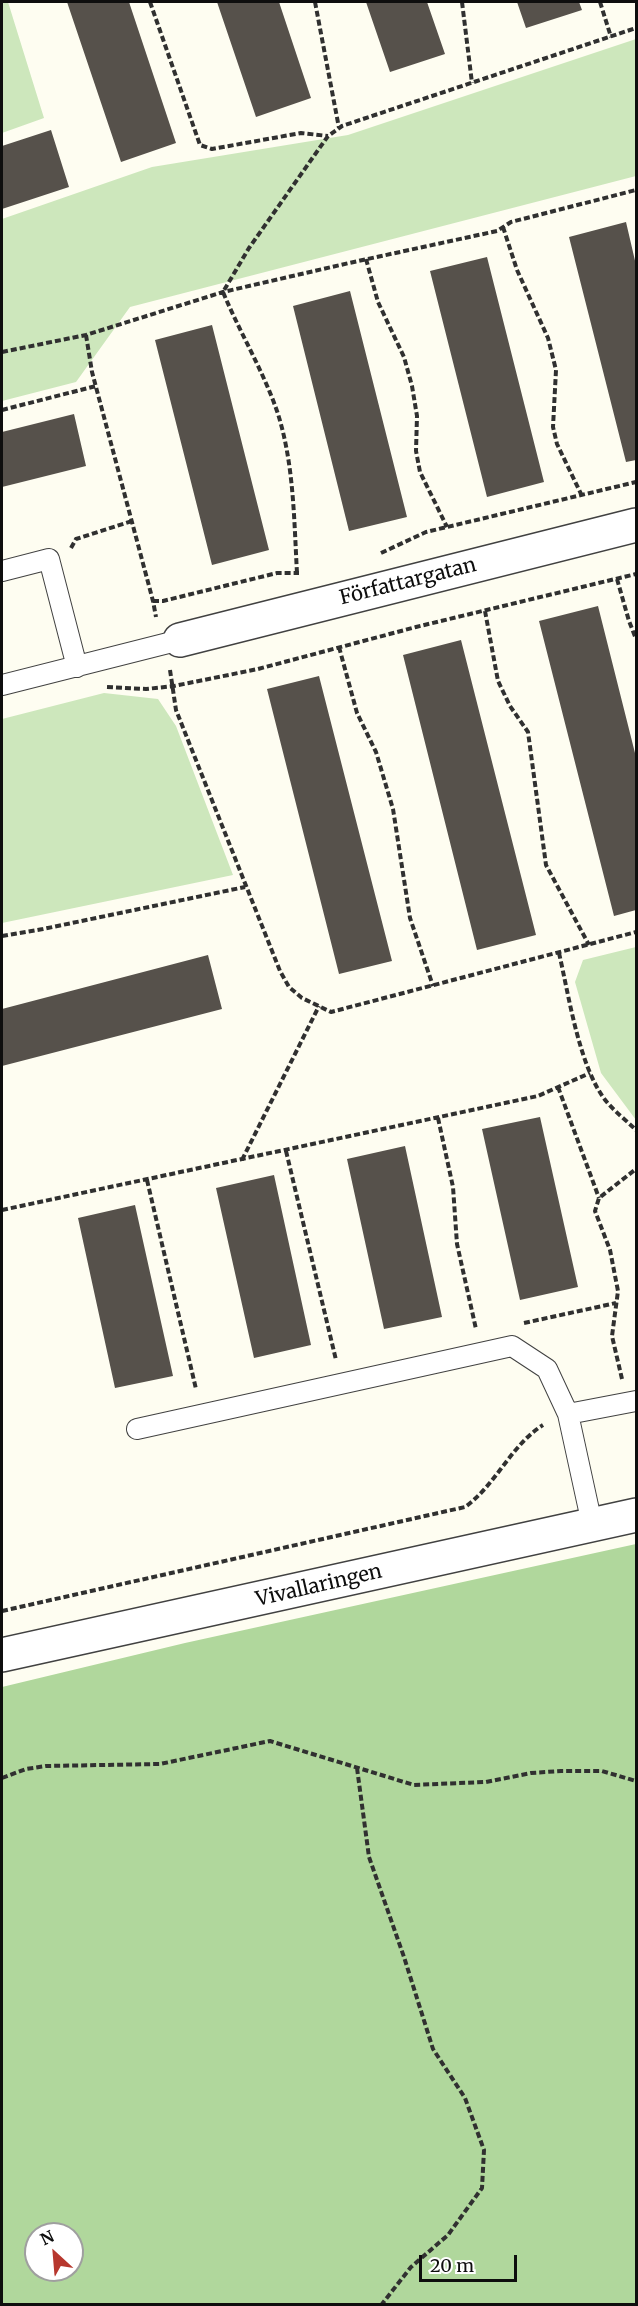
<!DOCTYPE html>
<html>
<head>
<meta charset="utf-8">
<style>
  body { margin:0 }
  #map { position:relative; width:638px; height:2306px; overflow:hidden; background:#fefdf1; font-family:Merriweather,serif }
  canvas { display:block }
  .frame { position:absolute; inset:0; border:3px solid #0e0e0e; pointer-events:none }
  .north { position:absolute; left:24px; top:2222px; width:60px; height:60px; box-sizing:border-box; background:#fff; border:2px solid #9f9f9f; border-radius:50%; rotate:334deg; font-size:16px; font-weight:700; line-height:24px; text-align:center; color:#0e0e0e }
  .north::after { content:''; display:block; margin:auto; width:21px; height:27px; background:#b7372e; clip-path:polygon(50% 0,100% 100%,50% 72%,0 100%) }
  .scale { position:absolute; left:419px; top:2255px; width:98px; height:27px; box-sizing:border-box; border:3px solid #0e0e0e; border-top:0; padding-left:8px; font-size:18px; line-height:21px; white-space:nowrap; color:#0e0e0e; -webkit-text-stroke:4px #fff; paint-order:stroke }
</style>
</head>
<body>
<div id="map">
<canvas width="638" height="2306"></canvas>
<div class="frame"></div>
<div class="north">N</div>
<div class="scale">20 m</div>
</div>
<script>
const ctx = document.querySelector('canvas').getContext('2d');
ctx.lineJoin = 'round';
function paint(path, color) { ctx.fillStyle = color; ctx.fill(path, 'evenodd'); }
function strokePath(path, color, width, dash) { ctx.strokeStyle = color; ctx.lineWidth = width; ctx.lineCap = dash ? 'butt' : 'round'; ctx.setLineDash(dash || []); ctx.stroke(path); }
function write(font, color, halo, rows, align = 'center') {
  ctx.font = font + ' Merriweather,serif'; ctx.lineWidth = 6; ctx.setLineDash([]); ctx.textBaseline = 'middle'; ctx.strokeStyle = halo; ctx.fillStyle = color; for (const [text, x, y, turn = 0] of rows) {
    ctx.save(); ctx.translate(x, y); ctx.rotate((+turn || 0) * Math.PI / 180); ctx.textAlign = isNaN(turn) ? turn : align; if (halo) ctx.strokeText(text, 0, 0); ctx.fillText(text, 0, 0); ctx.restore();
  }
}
const green = new Path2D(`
  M2,2H8L44,118L2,133Z
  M636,39V176L130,307L76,382L2,401V219L152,167L348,135Z
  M104,693L158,699L176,726L233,875L2,923V719Z
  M636,947V1120L601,1073L575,982L583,960Z`);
const forest = new Path2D(`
  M636,1544V2304H2V1687L185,1643ZM36,2234H72V2270H36Z`);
const building = new Path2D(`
  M67,2H129L176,143L121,162Z
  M217,2H279L311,98L256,117Z
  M366,2H427L445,54L390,72Z
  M517,2H579L582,10L526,28Z
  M51,130L69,187L2,209V146Z
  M626,222L636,265V460L626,462L569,237Z
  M487,257L544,482L487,497L430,271Z
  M350,291L407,517L349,531L293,306Z
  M212,325L269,550L212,565L155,340Z
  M74,414L86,466L2,487V432Z
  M598,606L636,757V910L614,916L539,621Z
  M461,640L536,935L477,950L403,655Z
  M319,676L392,961L339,974L267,689Z
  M208,955L222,1009L2,1066V1009Z
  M540,1117L578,1287L520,1300L482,1129Z
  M405,1146L442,1317L384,1329L347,1159Z
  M274,1175L311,1345L254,1358L216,1188Z
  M135,1205L173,1376L115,1388L78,1218Z`);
const path = new Path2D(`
  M150,2L200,145L212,149L301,133L328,136
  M315,2L339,128
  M462,2L472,83
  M600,2L611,37
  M503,227L517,270L548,338L556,370L553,427L557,444L582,496
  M366,259L378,302L404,357L412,386L417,416L416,451L420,472L447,527
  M86,335L92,372L153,601L156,617
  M2,352L86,335L223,292L349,263L497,231L511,222L636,190
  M2,410L96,386
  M71,548L76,539L132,521
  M381,553L426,532L636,482
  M297,573C294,520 294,465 278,414C264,372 240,333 223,292L249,248L328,136L342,126L636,28
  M617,579L629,621L636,639
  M153,601H163L277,573H299
  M485,611L498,681L510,706L528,732L546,865L589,945
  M339,647L357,713L376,752L393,809L410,918L433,986
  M170,670L176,710L280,971L289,987L302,998L331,1012L636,932
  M107,687L146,689L174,686L258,669L416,627L636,574
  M2,936L43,929L245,887
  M559,953C569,996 579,1067 606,1101C615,1112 627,1121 636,1130
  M558,1087L599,1198
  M438,1118L453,1187L457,1244L476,1329
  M286,1151L336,1360
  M242,1160L319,1006
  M147,1180L196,1389
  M2,1210L538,1096L590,1073
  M524,1323L616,1303
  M622,1379L612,1336L618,1291L610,1250L595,1211L599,1198L636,1169
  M2,1611L465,1507C496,1485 511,1445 543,1425
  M357,1768L369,1857L404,1957L433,2049L465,2098L484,2150L482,2188L448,2235L411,2267L382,2304
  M2,1778L26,1769L46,1766L160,1764L270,1741L414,1785L486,1782L531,1773L561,1771H602L636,1781`);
const service = new Path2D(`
  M2,571L49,559L77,667
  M2,685L180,640
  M568,1414L636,1401
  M137,1429L512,1346L547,1369L568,1414L592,1524`);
const minor = new Path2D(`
  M180,640L636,525`);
const tertiary = new Path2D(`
  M2,1655L636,1515`);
const streetNames = [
  ["Författargatan",408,582,-14],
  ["Vivallaringen",319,1586,-13]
];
paint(green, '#cde7bc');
paint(forest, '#b0d79c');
paint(building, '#56514b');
strokePath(service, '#414141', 22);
strokePath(minor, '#414141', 36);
strokePath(tertiary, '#414141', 36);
strokePath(path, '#303030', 4, [6, 3]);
strokePath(service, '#fff', 20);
strokePath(minor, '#fff', 33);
strokePath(tertiary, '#fff', 33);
write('20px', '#0e0e0e', '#fff', streetNames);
</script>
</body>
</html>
